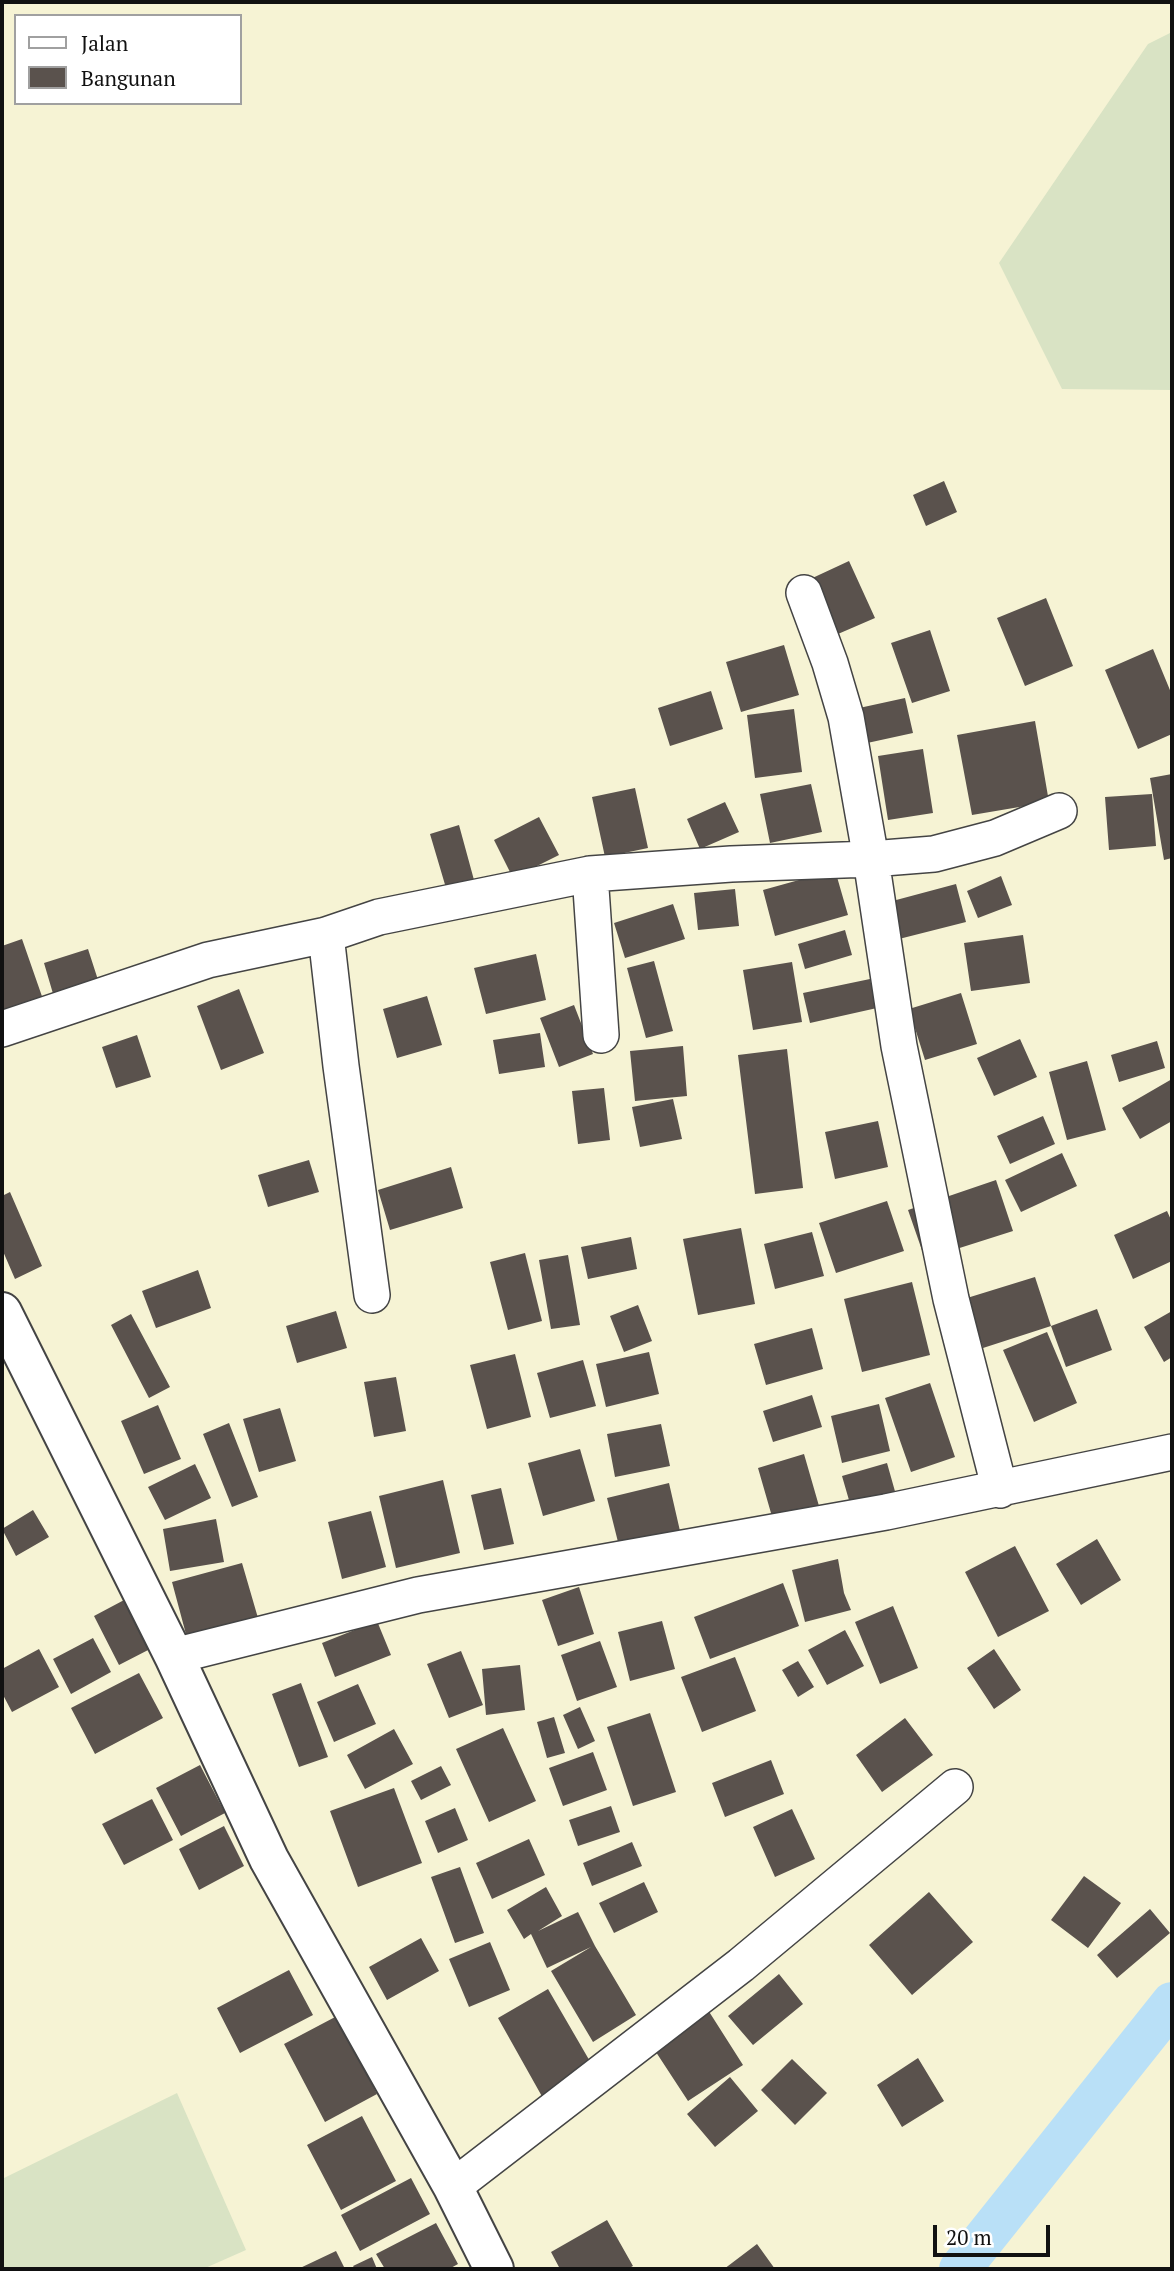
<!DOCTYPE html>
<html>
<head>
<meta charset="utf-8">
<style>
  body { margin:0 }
  #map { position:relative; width:1174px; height:2271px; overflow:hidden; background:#fffdf5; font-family:"PT Serif",serif }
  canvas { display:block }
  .frame { position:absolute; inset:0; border:4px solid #111; pointer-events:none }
  .legend { position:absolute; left:14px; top:14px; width:228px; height:91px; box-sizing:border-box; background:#fff; border:2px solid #a0a0a0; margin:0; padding:9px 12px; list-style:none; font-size:21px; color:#111 }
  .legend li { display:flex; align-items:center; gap:14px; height:35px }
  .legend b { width:35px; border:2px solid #a0a0a0 }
  .scale { position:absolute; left:933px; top:2225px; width:117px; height:32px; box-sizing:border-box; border:4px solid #111; border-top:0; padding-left:9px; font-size:21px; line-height:24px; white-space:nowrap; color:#111; -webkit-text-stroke:5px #fff; paint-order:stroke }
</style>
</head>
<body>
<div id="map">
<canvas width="1174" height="2271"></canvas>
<div class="frame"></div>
<ul class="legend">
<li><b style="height:9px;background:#fff"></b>Jalan</li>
<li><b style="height:19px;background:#5a524d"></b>Bangunan</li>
</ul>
<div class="scale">20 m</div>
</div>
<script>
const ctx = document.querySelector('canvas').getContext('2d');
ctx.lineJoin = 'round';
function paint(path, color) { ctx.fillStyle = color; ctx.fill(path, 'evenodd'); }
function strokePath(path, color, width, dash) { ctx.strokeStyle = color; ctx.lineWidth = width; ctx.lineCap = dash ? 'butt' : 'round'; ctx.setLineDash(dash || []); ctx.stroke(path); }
const farmland = new Path2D(`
  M2,2H1172V2269H2ZM16,16H240V103H16Z`);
const cemetery = new Path2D(`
  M1172,32V390L1062,389L999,263L1148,44Z
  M177,2093L246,2250L203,2269H2V2179Z`);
const canal = new Path2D(`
  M960,2269L1172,2003`);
const building = new Path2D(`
  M944,481L957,512L926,526L913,495Z
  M849,561L875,618L831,637L806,581Z
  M1046,598L1073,666L1025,686L997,618Z
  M930,630L950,691L912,703L891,643Z
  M784,645L799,695L741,712L726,662Z
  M1153,649L1172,695V734L1138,749L1105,670Z
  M711,691L723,729L670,746L658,708Z
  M905,698L913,733L858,745L850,710Z
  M794,709L802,772L755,778L747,715Z
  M1035,721L1049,802L972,815L957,735Z
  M923,749L933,813L888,820L878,756Z
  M1172,774V858L1164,860L1150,778Z
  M811,784L822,832L770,843L760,794Z
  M635,788L648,848L605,857L592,797Z
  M1152,794L1156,846L1109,850L1105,797Z
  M725,802L739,832L700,849L687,819Z
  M539,817L559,855L513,878L494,840Z
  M459,825L474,880L446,888L430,834Z
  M835,870L848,915L775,936L763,890Z
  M1001,876L1012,905L978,918L967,891Z
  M956,884L966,922L895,940L885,903Z
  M735,889L739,926L698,930L694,893Z
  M673,904L685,939L625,958L614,923Z
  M845,930L852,955L805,969L798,944Z
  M1023,935L1030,983L971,991L964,943Z
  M22,939L45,1005L2,1020V946Z
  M88,949L99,983L54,997L44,963Z
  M536,954L546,1000L486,1014L474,968Z
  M654,961L673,1031L646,1038L627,968Z
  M792,962L802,1022L753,1030L743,970Z
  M870,979L877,1008L810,1023L803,993Z
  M239,989L264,1053L221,1070L197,1006Z
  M961,993L977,1044L925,1060L909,1009Z
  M427,996L442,1045L397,1058L383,1009Z
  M574,1005L593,1054L559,1067L540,1018Z
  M540,1033L545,1067L499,1074L493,1040Z
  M137,1035L151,1077L116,1088L102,1047Z
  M1020,1039L1037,1077L994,1096L977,1058Z
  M1157,1041L1165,1068L1119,1082L1111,1055Z
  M683,1046L687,1096L635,1101L630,1051Z
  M787,1049L803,1188L755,1194L738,1055Z
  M1087,1061L1106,1130L1067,1140L1049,1072Z
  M1172,1079V1121L1140,1139L1122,1108Z
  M604,1088L610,1140L578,1144L572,1091Z
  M673,1099L682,1139L640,1147L632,1107Z
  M1043,1116L1055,1144L1010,1164L997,1136Z
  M878,1121L888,1167L835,1179L825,1132Z
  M1062,1153L1077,1186L1021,1212L1005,1180Z
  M309,1160L319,1192L268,1207L258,1175Z
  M451,1167L463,1208L390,1230L378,1190Z
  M996,1180L1013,1231L925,1259L908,1210Z
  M10,1192L42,1266L15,1279L2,1249V1196Z
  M887,1201L904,1251L836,1273L819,1223Z
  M1167,1211L1172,1222V1261L1133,1279L1114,1235Z
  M741,1228L755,1304L698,1315L683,1239Z
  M812,1232L824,1276L775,1289L764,1244Z
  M631,1237L637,1269L588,1279L581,1247Z
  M525,1253L542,1321L508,1330L490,1262Z
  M568,1255L580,1325L551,1329L539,1260Z
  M198,1270L211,1308L156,1328L142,1291Z
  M1035,1277L1051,1326L983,1348L967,1298Z
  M912,1282L930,1355L862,1372L844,1299Z
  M638,1305L652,1341L624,1352L610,1316Z
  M1097,1309L1112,1350L1066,1367L1051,1326Z
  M336,1311L347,1348L297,1363L286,1326Z
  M1172,1311V1357L1164,1362L1144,1327Z
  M131,1314L170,1387L149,1398L111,1325Z
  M812,1328L823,1369L766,1385L754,1344Z
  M1047,1332L1077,1403L1034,1422L1003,1350Z
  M649,1352L659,1394L606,1407L596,1364Z
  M515,1354L531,1417L487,1429L470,1365Z
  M583,1360L596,1406L550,1418L537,1373Z
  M396,1377L406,1431L374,1437L364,1382Z
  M930,1383L955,1457L911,1472L885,1398Z
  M812,1395L822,1427L773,1442L763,1411Z
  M879,1404L890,1451L842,1463L831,1416Z
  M158,1405L181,1459L144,1474L121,1421Z
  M280,1408L296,1461L259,1472L243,1419Z
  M229,1423L258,1497L232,1507L203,1434Z
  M661,1424L670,1466L615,1477L607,1434Z
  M580,1449L595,1501L543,1516L528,1463Z
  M804,1454L819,1506L773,1520L758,1468Z
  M887,1463L898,1502L853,1514L842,1476Z
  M195,1464L211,1498L165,1520L148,1487Z
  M443,1480L460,1553L396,1568L379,1496Z
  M669,1483L680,1531L619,1546L607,1498Z
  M501,1488L514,1544L484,1550L471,1495Z
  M33,1510L49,1537L16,1556L2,1529Z
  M371,1511L386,1567L342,1579L328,1522Z
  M216,1519L224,1562L170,1571L163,1529Z
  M1097,1539L1121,1580L1081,1605L1056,1564Z
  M1015,1546L1049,1611L998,1637L965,1572Z
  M838,1559L844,1593L851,1610L805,1622L792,1570Z
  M242,1563L258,1618L187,1638L172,1582Z
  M783,1583L799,1626L710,1659L694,1617Z
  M579,1587L594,1634L558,1646L542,1600Z
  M126,1599L152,1648L119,1665L94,1616Z
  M893,1606L918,1668L880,1684L855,1622Z
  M377,1621L391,1655L335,1677L322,1643Z
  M662,1621L675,1669L630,1681L618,1632Z
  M845,1630L864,1666L827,1685L808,1650Z
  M93,1638L111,1672L71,1694L53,1659Z
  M600,1641L617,1687L577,1701L561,1655Z
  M39,1649L59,1687L12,1712L2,1693V1669Z
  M994,1649L1021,1690L994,1709L967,1668Z
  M461,1651L483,1705L449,1718L427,1664Z
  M735,1657L756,1711L702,1732L681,1677Z
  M798,1661L814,1687L798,1697L782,1670Z
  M520,1665L525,1710L486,1715L482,1669Z
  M139,1673L163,1718L95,1754L71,1708Z
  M301,1683L328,1757L299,1767L272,1694Z
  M358,1684L376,1724L334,1742L317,1702Z
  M580,1707L595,1741L578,1749L563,1715Z
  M650,1713L676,1792L633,1806L607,1727Z
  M554,1717L565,1753L547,1758L537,1722Z
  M905,1718L933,1755L882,1792L856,1755Z
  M503,1728L536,1801L489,1822L456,1749Z
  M394,1729L413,1764L365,1789L347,1755Z
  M593,1752L607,1790L563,1806L549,1768Z
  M771,1760L784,1794L725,1817L712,1783Z
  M200,1765L225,1813L181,1836L156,1788Z
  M441,1766L451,1785L421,1800L411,1781Z
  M394,1788L422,1863L358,1887L330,1811Z
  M152,1799L173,1840L124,1865L102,1824Z
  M611,1806L620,1832L578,1846L569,1820Z
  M455,1808L468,1840L438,1853L425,1821Z
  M792,1809L815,1859L775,1877L753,1827Z
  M224,1826L244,1866L199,1890L179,1849Z
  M529,1839L545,1875L492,1899L476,1863Z
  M632,1842L642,1866L592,1886L583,1863Z
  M460,1867L484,1933L455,1943L431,1877Z
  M1084,1876L1121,1903L1088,1948L1051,1920Z
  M644,1882L658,1912L614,1933L599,1903Z
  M546,1887L562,1916L538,1931L578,1912L595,1946L636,2015L593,2042L551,1971L591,1947L547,1968L531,1934L524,1939L507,1910Z
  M929,1892L973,1942L912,1995L869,1945Z
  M1150,1909L1170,1933L1117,1978L1097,1955Z
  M421,1938L439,1971L387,2000L369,1967Z
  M490,1942L510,1990L469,2007L449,1959Z
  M289,1970L313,2015L240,2053L217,2008Z
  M779,1974L803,2004L753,2045L728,2016Z
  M548,1989L595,2070L544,2100L498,2018Z
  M708,2010L743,2065L688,2101L652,2046Z
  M337,2016L377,2094L325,2122L284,2044Z
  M918,2058L944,2101L902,2127L877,2085Z
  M792,2059L827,2093L795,2125L761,2090Z
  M730,2077L758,2111L715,2147L687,2114Z
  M362,2116L396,2181L341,2210L307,2145Z
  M411,2178L430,2214L360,2251L341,2215Z
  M607,2220L633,2266L627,2269H560L551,2252Z
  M436,2223L458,2264L449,2269H385L376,2254Z
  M757,2244L775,2269H724Z
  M336,2251L345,2269H298Z
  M372,2257L377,2269H355L353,2266Z`);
const minor = new Path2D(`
  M804,593L830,663L846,717L871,859L899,1046L951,1299L1000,1490
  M590,874L601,1035
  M326,935L341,1066L372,1295
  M2,1029L208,960L326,935L379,917L590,874L731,864L871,859L934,854L995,838L1059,811
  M174,1656L418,1595L886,1512L1172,1452
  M453,2187L741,1965L955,1787`);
const tertiary = new Path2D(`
  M2,1312L174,1656L269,1859L453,2187L494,2269`);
paint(farmland, '#f6f3d4');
paint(cemetery, '#d9e3c4');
strokePath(canal, '#b9e0f7', 42);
paint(building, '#5a524d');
strokePath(minor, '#444', 38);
strokePath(tertiary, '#444', 42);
strokePath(minor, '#fff', 35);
strokePath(tertiary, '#fff', 38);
</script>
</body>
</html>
